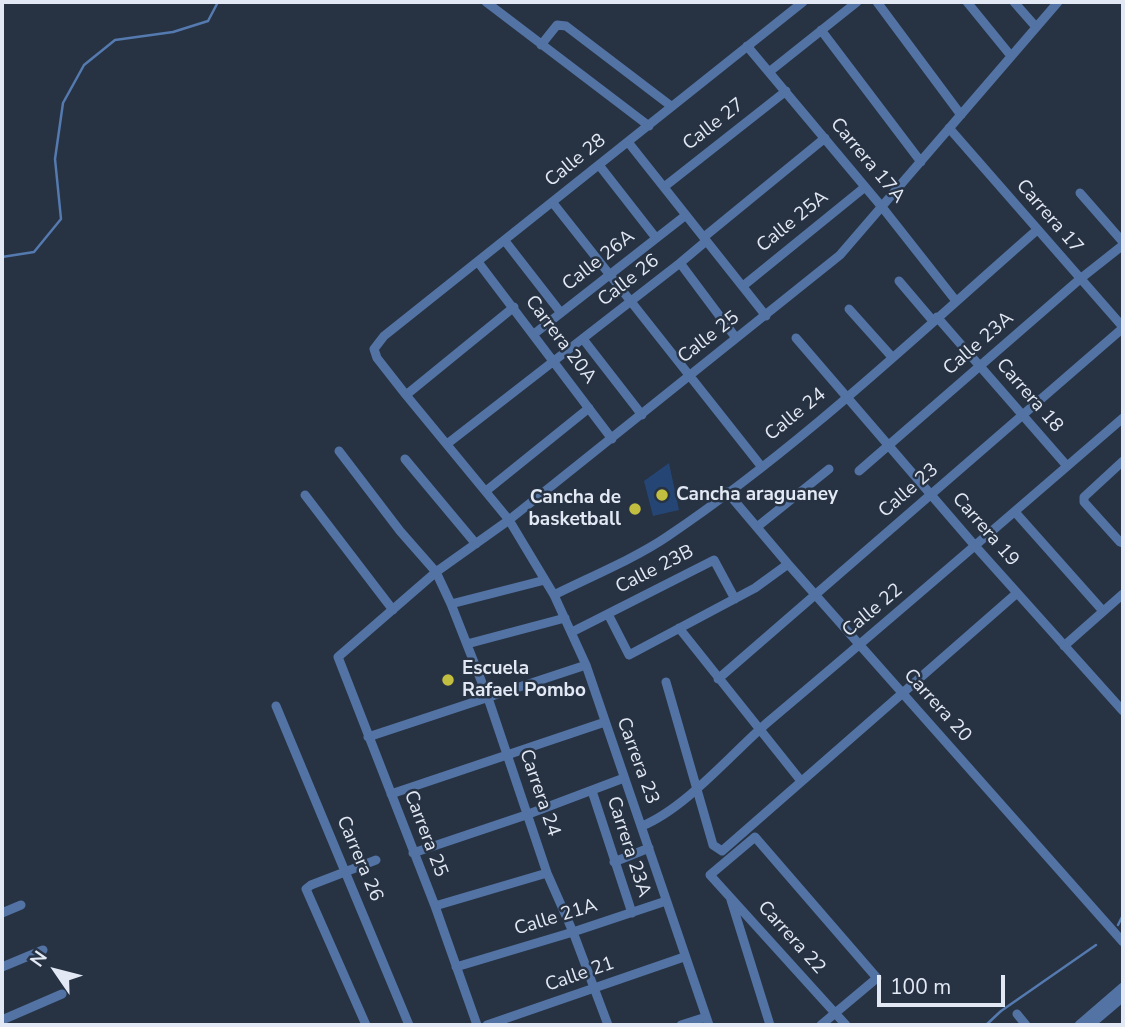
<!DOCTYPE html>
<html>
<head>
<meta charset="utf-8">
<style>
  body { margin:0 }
  #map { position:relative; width:1125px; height:1027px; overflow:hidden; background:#273243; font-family:"Nunito Sans",sans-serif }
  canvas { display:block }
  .frame { position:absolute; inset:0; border:4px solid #e2e9f4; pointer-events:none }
  .north { position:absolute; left:21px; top:936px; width:70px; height:70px; -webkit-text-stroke:5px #273243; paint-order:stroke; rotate:305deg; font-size:19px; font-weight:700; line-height:28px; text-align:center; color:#e2e9f4 }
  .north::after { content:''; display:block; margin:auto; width:24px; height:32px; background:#e2e9f4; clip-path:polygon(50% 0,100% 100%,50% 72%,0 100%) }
  .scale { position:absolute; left:877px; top:975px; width:128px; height:32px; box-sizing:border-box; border:4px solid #e2e9f4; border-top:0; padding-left:9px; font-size:21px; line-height:24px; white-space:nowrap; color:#e2e9f4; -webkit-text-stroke:5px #273243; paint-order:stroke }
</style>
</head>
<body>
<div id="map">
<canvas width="1125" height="1027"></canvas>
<div class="frame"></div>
<div class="north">N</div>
<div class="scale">100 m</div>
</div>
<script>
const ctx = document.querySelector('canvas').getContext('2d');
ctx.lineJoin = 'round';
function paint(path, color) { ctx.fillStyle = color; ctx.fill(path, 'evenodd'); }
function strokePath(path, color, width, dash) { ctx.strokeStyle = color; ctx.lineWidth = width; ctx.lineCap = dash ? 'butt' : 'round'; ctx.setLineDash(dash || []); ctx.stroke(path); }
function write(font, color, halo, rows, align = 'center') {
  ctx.font = font + ' "Nunito Sans",sans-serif'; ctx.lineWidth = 5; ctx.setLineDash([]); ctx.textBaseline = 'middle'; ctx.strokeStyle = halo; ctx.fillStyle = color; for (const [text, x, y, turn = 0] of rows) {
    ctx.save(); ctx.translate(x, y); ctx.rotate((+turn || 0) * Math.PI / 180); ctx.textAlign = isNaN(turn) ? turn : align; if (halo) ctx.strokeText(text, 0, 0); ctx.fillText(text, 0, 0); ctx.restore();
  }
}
const green = new Path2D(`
  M669,463L679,510L653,516L644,481Z`);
const stream = new Path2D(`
  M2,257L34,252L61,219L55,159L63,103L84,65L115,40L173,32L208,21L218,2
  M1118,925L1123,915
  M986,1025L1001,1011L1096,945`);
const minor = new Path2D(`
  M486,2L649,126
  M877,2L961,115
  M967,2L1011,56
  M1014,2L1036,27
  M821,30L921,162
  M541,45L557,25L566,26L671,106
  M747,46L882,207L956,301
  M769,72L857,2
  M949,128L1123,327
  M628,142L766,316
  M599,165L656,238
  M664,187L786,91
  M1080,193L1123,242
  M553,203L761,466
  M505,241L561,313
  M478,262L612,439
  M680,263L736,338
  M899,281L933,321
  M743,286L865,187
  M849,309L892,357
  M937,317L1067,466
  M534,334L686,215
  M796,338L976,547L1123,711
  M583,339L642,415
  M406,395L514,307
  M447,444L680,263L705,242L704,237L825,138
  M339,451L400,531L436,572L451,604L488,698L547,873L573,932L608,1025
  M405,459L476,544
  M1123,461L1084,497V502L1120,542L1123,543
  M859,471L1080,279L1123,245
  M486,491L589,408
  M727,492L788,564L1123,942
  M305,495L393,610
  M1015,512L1103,611
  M757,527L829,469
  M554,595C590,577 636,558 668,536C800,447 917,335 1037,230
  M451,604L545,580
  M608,614L629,655L755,588L788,564
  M679,628L801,781
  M572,632L714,560L735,599
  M467,644L565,618
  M1064,646L1123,594
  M718,679L1123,328
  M666,682L713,845L722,851L1017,593
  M276,706L409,1025
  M368,737L586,665
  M592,791L632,913
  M391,794L605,722
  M642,826C686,808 731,754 768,722C887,622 1005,520 1123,418
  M413,853L526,815L624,778
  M614,862L649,848
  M731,900L770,1025
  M435,906L547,873
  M2,913L21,905
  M2,967L43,950
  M456,967L573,932L666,901
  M1017,1014L1026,1025
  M2,1020L62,994
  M366,1025L306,889L311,885L376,860
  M477,1025L435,906L338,657L436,572L509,520L840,255L1058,2
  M487,1025L684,957
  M681,1025L706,1017
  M709,1025L586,665L554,595L509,520L406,395L377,358L374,349L384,336L803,2
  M821,1025L877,978L755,837L710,875L835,1013L846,1025
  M1079,1025L1123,987
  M1090,1025L1123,997`);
const markers = [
  [662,495,7,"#c1be40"],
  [635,509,7,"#c1be40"],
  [448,680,7,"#c1be40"]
];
const streetNames = [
  ["Calle 27",714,125,-38],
  ["Calle 28",576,161,-39],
  ["Carrera 17A",867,161,50],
  ["Carrera 17",1049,217,49],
  ["Calle 25A",793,222,-39],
  ["Calle 26A",599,261,-38],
  ["Calle 26",629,281,-38],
  ["Calle 25",709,338,-38],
  ["Carrera 20A",560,340,53],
  ["Calle 23A",979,344,-41],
  ["Carrera 18",1029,396,49],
  ["Calle 24",796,415,-39],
  ["Calle 23",909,491,-41],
  ["Carrera 19",985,530,49],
  ["Calle 23B",655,570,-27],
  ["Calle 22",873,611,-40],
  ["Carrera 20",937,706,48],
  ["Carrera 23",637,761,70],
  ["Carrera 24",539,793,71],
  ["Carrera 25",425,834,69],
  ["Carrera 23A",628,847,72],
  ["Carrera 26",359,859,67],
  ["Calle 21A",556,918,-17],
  ["Carrera 22",791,938,48],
  ["Calle 21",580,975,-19]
];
const poiNames = [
  ["Cancha araguaney",676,495],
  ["Cancha de",621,498,"right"],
  ["basketball",621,520,"right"],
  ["Escuela",462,669],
  ["Rafael Pombo",462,691]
];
paint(green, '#254675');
strokePath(stream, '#547aaf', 2.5);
strokePath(minor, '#5273a3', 9);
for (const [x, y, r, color] of markers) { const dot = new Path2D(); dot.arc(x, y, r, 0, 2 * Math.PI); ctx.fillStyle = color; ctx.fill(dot); strokePath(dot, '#273243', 2.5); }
write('19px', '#e2e9f4', '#273243', streetNames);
write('bold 19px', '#e2e9f4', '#273243', poiNames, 'left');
</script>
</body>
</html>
